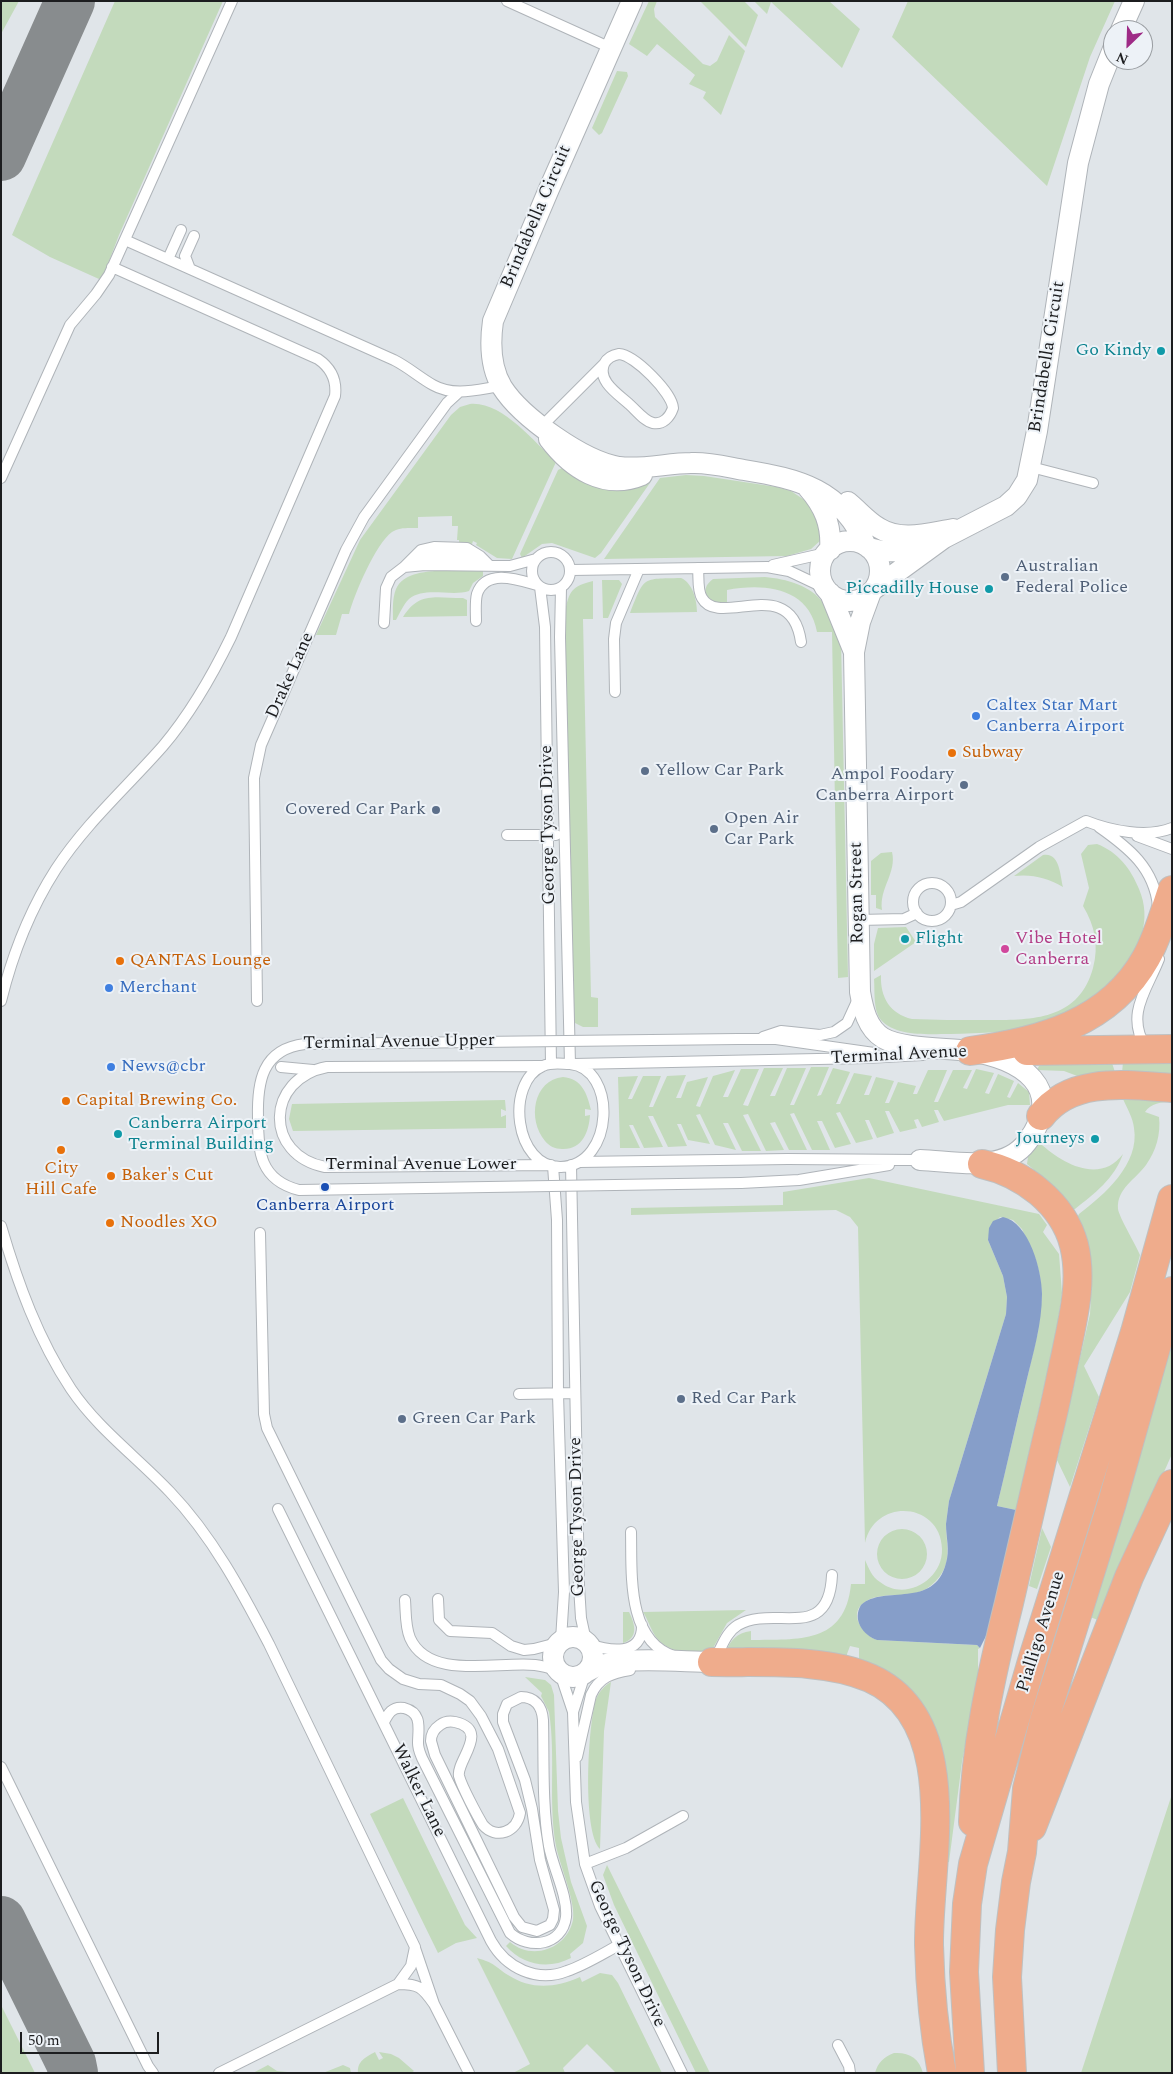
<!DOCTYPE html>
<html>
<head>
<meta charset="utf-8">
<style>
  body { margin:0 }
  #map { position:relative; width:1173px; height:2074px; overflow:hidden; background:#e0e5e9; font-family:Spectral,serif }
  canvas { display:block }
  .frame { position:absolute; inset:0; border:2px solid #1c1d1f; pointer-events:none }
  .north { position:absolute; left:1103px; top:20px; width:50px; height:50px; box-sizing:border-box; background:#edf2f7; border:1px solid #999da1; border-radius:50%; rotate:204deg; font-size:14px; font-weight:700; line-height:20px; text-align:center; color:#1c1d1f }
  .north::after { content:''; display:block; margin:auto; width:18px; height:22px; background:#9e2b86; clip-path:polygon(50% 0,100% 100%,50% 72%,0 100%) }
  .scale { position:absolute; left:20px; top:2032px; width:139px; height:22px; box-sizing:border-box; border:2px solid #1c1d1f; border-top:0; padding-left:6px; font-size:15px; line-height:18px; white-space:nowrap; color:#1c1d1f; -webkit-text-stroke:4px #edf2f7; paint-order:stroke }
</style>
</head>
<body>
<div id="map">
<canvas width="1173" height="2074"></canvas>
<div class="frame"></div>
<div class="north">N</div>
<div class="scale">50 m</div>
</div>
<script>
const ctx = document.querySelector('canvas').getContext('2d');
ctx.lineJoin = 'round';
function paint(path, color) { ctx.fillStyle = color; ctx.fill(path, 'evenodd'); }
function strokePath(path, color, width, dash) { ctx.strokeStyle = color; ctx.lineWidth = width; ctx.lineCap = dash ? 'butt' : 'round'; ctx.setLineDash(dash || []); ctx.stroke(path); }
function write(font, color, halo, rows, align = 'center') {
  ctx.font = font + ' Spectral,serif'; ctx.lineWidth = 4; ctx.setLineDash([]); ctx.textBaseline = 'middle'; ctx.strokeStyle = halo; ctx.fillStyle = color; for (const [text, x, y, turn = 0] of rows) {
    ctx.save(); ctx.translate(x, y); ctx.rotate((+turn || 0) * Math.PI / 180); ctx.textAlign = isNaN(turn) ? turn : align; if (halo) ctx.strokeText(text, 0, 0); ctx.fillText(text, 0, 0); ctx.restore();
  }
}
const green = new Path2D(`
  M1,1H19L1,34Z
  M115,1H223L119,235L103,277L99,279L50,257L12,235Z
  M649,1H657L654,9L655,17L703,64L710,66L717,61L729,35L745,51L721,115L703,98L706,92L689,84L695,75L657,44L647,56L629,44Z
  M700,1H744L758,15L746,47Z
  M754,1H829L860,29L842,68L771,2L767,14Z
  M908,1H1115L1090,57L1047,186L892,37Z
  M617,71L627,72L628,76L602,133L599,135L592,128Z
  M470,404C502,401 534,442 556,462L512,559L497,558L476,545L477,543L473,541L472,544L459,542V540H457L458,526H452V516L418,517V528C409,528 399,527 392,532C376,543 354,595 349,614H342L336,635H316L360,540L451,415L460,407Z
  M562,468L579,479L636,485L652,480L601,553L595,558L552,543L542,544L522,558L520,554L558,470Z
  M686,475L704,476L777,487L791,491L806,501L816,515L821,540L811,549L787,556L604,559L660,478Z
  M483,571V576L473,583L469,591C451,597 425,586 409,599C403,605 400,613 396,620H393C393,610 392,599 396,589C407,564 459,572 483,571Z
  M765,577C786,579 811,585 824,604C831,614 836,629 841,640L848,977L838,978L832,632H817C809,587 764,583 727,590V602L718,604L707,599C704,590 705,585 713,579Z
  M681,578C693,583 697,601 697,612L630,613C645,576 641,579 681,578Z
  M602,580H619L622,584L608,618H603Z
  M593,581V619H583L591,997L598,998V1027H583L575,1023L572,1011L565,612C569,591 572,586 593,581Z
  M463,598L467,600V616L403,617C419,591 436,598 463,598Z
  M1097,844C1118,852 1131,869 1139,889C1165,950 1093,1005 1044,1023C1014,1033 980,1033 950,1034C929,1034 896,1037 881,1020C873,1010 875,992 874,979L881,975C880,997 890,1014 912,1019C935,1020 958,1020 981,1020C1027,1020 1078,1023 1093,968C1099,946 1095,926 1083,906L1089,888L1081,854L1088,845Z
  M892,852C897,873 879,888 882,910L876,908V895H871V861L881,853Z
  M1043,855C1060,852 1060,875 1063,887C1047,878 1033,874 1014,876Z
  M906,927L916,942L874,971V944L878,928Z
  M1123,1062L1172,1063V1080L1122,1073Z
  M1112,1063L1115,1072L1088,1080L1064,1071L1037,1070L1039,1066L1045,1064Z
  M811,1067H829L817,1096L821,1095L833,1068L850,1072L836,1104H840L854,1073L872,1076L864,1095H869L876,1077L894,1081L885,1103H889L898,1082L916,1086L913,1094H917L928,1070H947L934,1102H938L953,1070H972L963,1088L967,1089L976,1069L994,1073L985,1093L989,1094L998,1074L1014,1081L1007,1097L1010,1098L1018,1083L1029,1092L1030,1105H1008L944,1121L938,1110H934L939,1122L922,1127L918,1119L914,1120L917,1128L900,1132L889,1111H885L894,1133L877,1138L869,1120H865L873,1139L856,1143L840,1112L836,1113L851,1144L835,1148L822,1121H817L830,1150H812L794,1113L790,1114L807,1150H789L775,1122L770,1123L784,1150L766,1151L748,1114L743,1115L761,1151H742L728,1123H723L736,1150L715,1145L700,1114L696,1115L710,1144L688,1140L681,1124H677L687,1146L668,1147L653,1116H648L663,1147L644,1148L633,1125H629L640,1148H620L618,1077L638,1076L628,1099H632L643,1076H661L649,1107H653L667,1076L686,1075L676,1098H681L687,1082L708,1077L696,1106L700,1107L713,1076L735,1070L723,1097H728L741,1069H759L743,1105L748,1106L764,1068H783L770,1096H775L787,1068H806L790,1105H794Z
  M563,1077C582,1079 587,1093 591,1110L585,1109V1116L590,1115C589,1132 582,1150 562,1149C555,1149 549,1146 545,1141C527,1120 533,1080 563,1077Z
  M1172,1098V1102C1161,1102 1151,1103 1145,1112L1159,1117C1161,1134 1156,1151 1146,1165C1136,1179 1116,1189 1118,1209C1119,1217 1136,1245 1140,1255L1130,1292L1084,1366L1099,1397L1070,1487L1057,1460L1090,1314L1092,1280L1089,1250L1077,1218L1079,1214C1104,1195 1140,1164 1134,1128C1133,1118 1127,1108 1123,1099Z
  M505,1100L506,1111L501,1109V1117L506,1115V1128L293,1131L289,1119L292,1104Z
  M1040,1143C1061,1163 1100,1185 1123,1154C1114,1179 1095,1193 1075,1209H1072L1058,1190L1027,1164L1028,1157Z
  M869,1178L1039,1214L1047,1225L1043,1232L1059,1254L1062,1293L1056,1334L1016,1510L997,1506L1038,1332L1042,1295L1040,1276L1036,1260L1022,1229L1013,1220L1000,1217L991,1226L988,1240L1003,1276L1007,1297L1006,1314L949,1501C948,1508 947,1516 946,1524C946,1542 952,1560 940,1576C917,1607 887,1587 865,1602C847,1613 863,1635 877,1640L977,1645L980,1648L978,1649V1678L962,1762L949,1862H941L942,1775L856,1662L859,1658V1648L850,1646L847,1654V1659L725,1653C731,1640 736,1633 751,1631V1640C798,1639 845,1645 851,1584H865V1560C869,1569 872,1577 880,1582C905,1602 943,1580 942,1549C941,1502 875,1497 865,1543L858,1227L850,1217L836,1210L631,1215V1208L783,1205V1192Z
  M1172,1342V1454L1098,1620L1090,1617Z
  M1042,1528L1051,1547L1037,1589L1029,1586Z
  M877 1554a25 25 0 1 1 50 0a25 25 0 1 1-50 0Z
  M746,1610L727,1623L712,1650C694,1654 668,1654 656,1637C651,1630 648,1620 643,1612Z
  M629,1612C635,1624 639,1638 623,1643V1612Z
  M525,1677L545,1680L551,1685L554,1695L558,1811L561,1838L571,1882L587,1926L583,1943L570,1954L571,1958C548,1970 523,1965 506,1946L510,1942C532,1961 567,1949 573,1920C576,1902 560,1866 556,1846C548,1802 556,1756 549,1712L541,1696L542,1693Z
  M611,1682L604,1731L600,1849C582,1831 588,1724 596,1699C599,1692 604,1686 611,1682Z
  M1172,1794V2073H1081Z
  M403,1798L465,1925L477,1938L456,1943L438,1953L370,1814Z
  M607,1865L710,2073H696L614,1905L603,1875Z
  M477,1958C495,1963 494,1966 508,1975C531,1990 555,1988 580,1977L582,1982L600,1973L612,1975L618,1983L662,2073H616L587,2044L563,2068L565,2073H513L530,2064Z
  M1,2005L35,2073H1Z
  M375,2052L379,2060L383,2058L379,2052L391,2054L399,2058L414,2071L411,2073H358C357,2061 366,2057 375,2052Z
  M894,2053C909,2052 919,2058 923,2073H875C878,2062 884,2057 894,2053Z
  M268,2065L277,2071L298,2073H253Z
  M343,2065L350,2068L351,2073H323Z`);
const water = new Path2D(`
  M1003,1217C1029,1222 1042,1271 1042,1294C1042,1324 1033,1354 1026,1383C1016,1424 1007,1465 997,1506L1016,1510L990,1628L980,1648L977,1645L877,1640C863,1635 852,1620 861,1605C884,1584 934,1610 946,1563C950,1550 946,1537 946,1524C947,1516 948,1508 949,1501L1006,1314L1007,1297L1003,1276L988,1240L989,1228L993,1221Z`);
const taxiway = new Path2D(`
  M1,156L70,1
  M1,1921L71,2063L73,2073`);
const service = new Path2D(`
  M507,1L611,48
  M125,240L394,360C408,367 419,377 433,385C454,397 479,389 501,386
  M168,259L181,230
  M190,269L185,256L194,236
  M619,354C635,355 672,393 673,408C670,417 663,425 653,423C644,421 636,410 629,404C618,394 597,381 604,364C607,358 613,355 619,354Z
  M541,427L604,364
  M1031,467L1093,483
  M1,478L70,325L96,294L109,275L232,1
  M532 571a19 19 0 1 1 38 0a19 19 0 1 1-38 0Z
  M411,563C428,553 464,554 482,562
  M773,565L826,553
  M404,567L421,550L434,547L467,548L480,556L489,565
  M698,568C699,577 697,590 702,598C719,629 791,572 801,642
  M571,570L767,567L789,571L827,589
  M540,587L545,627L551,1064
  M561,588L560,637L570,1064
  M476,621C476,613 475,602 477,594C486,568 519,580 537,585
  M384,623L386,588L391,577L404,567L425,565L510,566L536,559
  M615,692L614,639L616,623L639,569
  M1099,827C1129,848 1154,868 1158,906
  M507,835H556
  M1137,836L1172,849
  M913 902a19 19 0 1 1 38 0a19 19 0 1 1-38 0Z
  M951,905L961,902L1039,847L1086,821C1111,831 1147,838 1172,828
  M859,920L904,919L917,913
  M1,1001C12,956 31,908 56,869C86,823 127,787 163,746C191,713 212,676 231,637L335,396C337,380 331,368 318,359L112,267
  M257,1001L254,778L261,745L346,550L364,517L447,403L459,392
  M763,1037L781,1031L820,1035L834,1032L847,1023L858,999
  M738,1039H776L874,1053
  M1146,1048C1125,1014 1147,990 1159,959
  M570,1064C617,1068 615,1165 561,1167C514,1168 505,1082 543,1066C551,1062 561,1064 570,1064Z
  M574,1064L867,1058L923,1055
  M541,1066L327,1067C265,1079 264,1155 325,1167L551,1165
  M281,1067L313,1070
  M579,1162L788,1159L920,1160
  M571,1165L579,1586L581,1618L586,1641
  M553,1166L557,1220L558,1394L564,1592L561,1640
  M741,1183L799,1180L889,1165
  M1,1226C18,1284 38,1339 71,1389C98,1429 137,1457 170,1492C212,1536 241,1590 269,1644L415,1947L411,1966L398,1984
  M260,1233L264,1414L267,1428L381,1660L389,1669L403,1679L419,1684L441,1685L460,1694L470,1701L481,1716L498,1749L520,1813C517,1832 496,1840 483,1825C477,1815 462,1787 459,1776C456,1761 491,1730 455,1722C450,1721 444,1722 440,1725C434,1729 431,1735 431,1741L435,1755L514,1917L522,1927L537,1931L550,1925L553,1919L554,1910L540,1860L532,1809L525,1780L503,1722V1714L507,1704L521,1697C535,1697 542,1706 543,1720C544,1762 542,1805 549,1846C553,1868 568,1896 566,1917C562,1946 529,1950 510,1933L422,1758C420,1753 418,1749 418,1743C418,1729 423,1713 404,1708C392,1706 388,1714 384,1722
  M519,1394L575,1393
  M278,1509L491,1941C506,1968 537,1983 567,1971C585,1965 602,1954 619,1945
  M631,1532C632,1571 626,1641 674,1656
  M438,1599L439,1620L450,1631L492,1633L511,1646L524,1650L534,1649L557,1643
  M405,1600C406,1612 405,1626 410,1638C429,1681 498,1661 535,1665C542,1666 550,1668 557,1670
  M589,1644C609,1651 643,1657 642,1625
  M714,1660C722,1648 725,1633 738,1625C775,1604 829,1644 832,1575
  M560,1673L573,1712L576,1802L585,1864L600,1906L682,2073
  M573,1712L585,1674
  M577,1757L591,1695C599,1677 612,1673 630,1670
  M1,1767L148,2066L153,2073
  M585,1864L626,1848L683,1816
  M415,1948L434,2004L469,2073
  M838,2045L849,2066L850,2073
  M219,2073L398,1984C419,1984 422,1987 434,2004`);
const minor = new Path2D(`
  M632,1L549,189L493,321C490,342 490,367 502,387C521,417 583,461 619,467C643,470 668,463 691,463C709,462 727,467 744,470C799,479 842,489 866,546
  M1121,30L1134,1
  M549,439C571,468 604,491 642,475
  M808,488C824,506 832,525 830,550
  M848,502C859,511 868,522 879,528C901,542 929,533 953,529
  M820 571a30 30 0 1 1 60 0a30 30 0 1 1-60 0Z
  M869,548C890,555 908,550 928,543
  M874,589L944,538L1006,506L1017,496L1027,480L1037,431L1078,163L1099,84L1113,49
  M871,592L860,622L854,652L860,992C863,1009 867,1028 883,1038C902,1049 946,1048 969,1051C1020,1058 1068,1088 1027,1142C1003,1174 954,1161 920,1160
  M830,593L854,652
  M553 1657a20 20 0 1 1 40 0a20 20 0 1 1-40 0Z
  M588,1671C615,1654 679,1662 712,1662`);
const primary = new Path2D(`
  M970,1051C1039,1042 1110,1023 1146,958C1158,937 1164,913 1172,890
  M1027,1051L1172,1049
  M1041,1116C1072,1076 1128,1085 1172,1088
  M712,1662C762,1663 824,1658 870,1678C965,1720 928,1864 929,1945C930,1988 934,2031 942,2073
  M973,1822C975,1748 991,1675 1009,1603C1022,1547 1035,1491 1048,1434C1055,1407 1060,1380 1066,1353C1073,1318 1083,1281 1074,1245C1063,1203 1023,1173 982,1164
  M1032,1827L1129,1577L1172,1484
  M970,2073L964,1972L967,1904L973,1864L1032,1661L1135,1332L1172,1199
  M1012,2073L1007,1977L1010,1930L1016,1882L1022,1852L1027,1789L1044,1721L1112,1503L1172,1291`);
const serviceBridge = new Path2D(`
  M738,1039L305,1044C262,1049 257,1082 258,1118C258,1152 260,1180 299,1190L741,1183`);
const markers = [
  [1161,351,5,"#0f9aa8"],
  [1005,577,5,"#5c6f8a"],
  [989,589,5,"#0f9aa8"],
  [976,716,5,"#3f7fe0"],
  [952,753,5,"#e8710a"],
  [645,771,5,"#5c6f8a"],
  [964,785,5,"#5c6f8a"],
  [436,810,5,"#5c6f8a"],
  [714,829,5,"#5c6f8a"],
  [905,939,5,"#0f9aa8"],
  [1005,949,5,"#d1479c"],
  [120,961,5,"#e8710a"],
  [109,988,5,"#3f7fe0"],
  [111,1067,5,"#3f7fe0"],
  [66,1101,5,"#e8710a"],
  [118,1134,5,"#0f9aa8"],
  [1095,1139,5,"#0f9aa8"],
  [61,1150,5,"#e8710a"],
  [111,1176,5,"#e8710a"],
  [325,1187,5,"#1a4fb4"],
  [110,1223,5,"#e8710a"],
  [681,1399,5,"#5c6f8a"],
  [402,1419,5,"#5c6f8a"]
];
const streetNames = [
  ["Brindabella Circuit",537,217,-67],
  ["Brindabella Circuit",1048,357,-81],
  ["Drake Lane",291,676,-66],
  ["George Tyson Drive",549,825,-91],
  ["Rogan Street",858,893,-91],
  ["Terminal Avenue Upper",399,1043,-1],
  ["Terminal Avenue",899,1056,-3],
  ["Terminal Avenue Lower",421,1165],
  ["George Tyson Drive",578,1517,-91],
  ["Pialligo Avenue",1042,1632,-73],
  ["Walker Lane",418,1791,64],
  ["George Tyson Drive",626,1954,65]
];
const cultureNames = [
  ["Go Kindy",1151,351],
  ["Piccadilly House",979,589],
  ["Flight",915,939,"left"],
  ["Canberra Airport",128,1124,"left"],
  ["Terminal Building",128,1145,"left"],
  ["Journeys",1085,1139]
];
const serviceNames = [
  ["Australian",1015,567],
  ["Federal Police",1015,588],
  ["Yellow Car Park",655,771],
  ["Ampol Foodary",954,775,"right"],
  ["Canberra Airport",954,796,"right"],
  ["Covered Car Park",426,810,"right"],
  ["Open Air",724,819],
  ["Car Park",724,840],
  ["Red Car Park",691,1399],
  ["Green Car Park",412,1419]
];
const shopNames = [
  ["Caltex Star Mart",986,706],
  ["Canberra Airport",986,727],
  ["Merchant",119,988],
  ["News@cbr",121,1067]
];
const foodNames = [
  ["Subway",962,753],
  ["QANTAS Lounge",130,961],
  ["Capital Brewing Co.",76,1101],
  ["City",61,1169,"center"],
  ["Hill Cafe",61,1190,"center"],
  ["Baker's Cut",121,1176],
  ["Noodles XO",120,1223]
];
const hotelNames = [
  ["Vibe Hotel",1015,939],
  ["Canberra",1015,960]
];
const transitNames = [
  ["Canberra Airport",325,1206]
];
paint(green, '#c3dabc');
paint(water, '#869ec9');
strokePath(taxiway, '#888c8e', 50);
strokePath(service, '#afb4b9', 12);
strokePath(minor, '#afb4b9', 22);
strokePath(primary, '#bfc0c0', 30);
strokePath(service, '#fff', 10);
strokePath(minor, '#fff', 20);
strokePath(primary, '#efac8c', 28);
strokePath(serviceBridge, '#afb4b9', 12, []);
strokePath(serviceBridge, '#fff', 10);
for (const [x, y, r, color] of markers) { const dot = new Path2D(); dot.arc(x, y, r, 0, 2 * Math.PI); ctx.fillStyle = color; ctx.fill(dot); strokePath(dot, '#edf2f7', 2); }
write('18px', '#1c1d1f', '#edf2f7', streetNames);
write('18px', '#0d838f', '#edf2f7', cultureNames, 'right');
write('18px', '#4e5e75', '#edf2f7', serviceNames, 'left');
write('18px', '#366cbe', '#edf2f7', shopNames, 'left');
write('18px', '#c56008', '#edf2f7', foodNames, 'left');
write('18px', '#b23c85', '#edf2f7', hotelNames, 'left');
write('18px', '#164399', '#edf2f7', transitNames);
</script>
</body>
</html>
